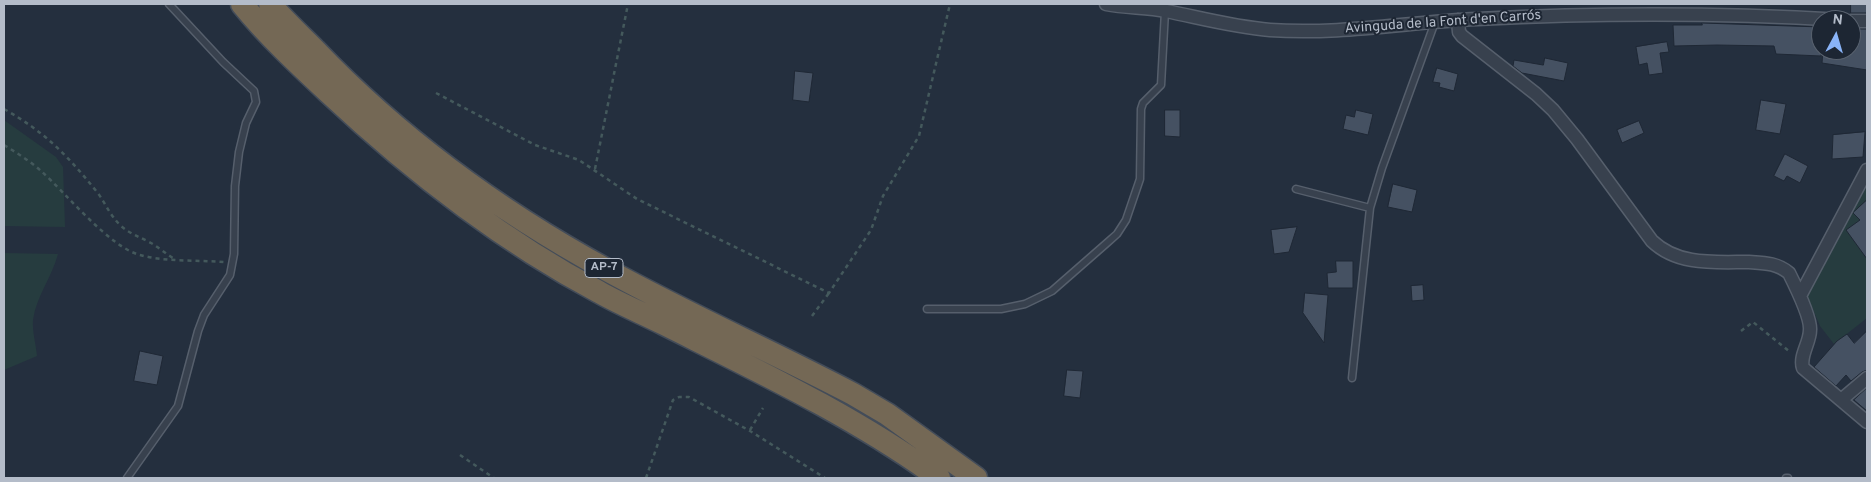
<!DOCTYPE html>
<html>
<head>
<meta charset="utf-8">
<style>
  body { margin:0 }
  #map { position:relative; width:1871px; height:482px; overflow:hidden; background:#242f3e; font-family:Overpass,sans-serif }
  canvas { display:block }
  .frame { position:absolute; inset:0; border:5px solid #b4bcc9; pointer-events:none }
  .north { position:absolute; left:1811px; top:10px; width:50px; height:50px; box-sizing:border-box; background:#1d2633; border:1px solid #59626f; border-radius:50%; rotate:6deg; font-size:14px; font-weight:700; line-height:20px; text-align:center; color:#b4bcc9 }
  .north::after { content:''; display:block; margin:auto; width:18px; height:22px; background:#8ab4f8; clip-path:polygon(50% 0,100% 100%,50% 72%,0 100%) }
</style>
</head>
<body>
<div id="map">
<canvas width="1871" height="482"></canvas>
<div class="frame"></div>
<div class="north">N</div>
</div>
<script>
const ctx = document.querySelector('canvas').getContext('2d');
ctx.lineJoin = 'round';
function paint(path, color) { ctx.fillStyle = color; ctx.fill(path, 'evenodd'); }
function strokePath(path, color, width, dash) { ctx.strokeStyle = color; ctx.lineWidth = width; ctx.lineCap = dash ? 'butt' : 'round'; ctx.setLineDash(dash || []); ctx.stroke(path); }
function write(font, color, halo, rows, align = 'center') {
  ctx.font = font + ' Overpass,sans-serif'; ctx.lineWidth = 4; ctx.setLineDash([]); ctx.textBaseline = 'middle'; ctx.strokeStyle = halo; ctx.fillStyle = color; for (const [text, x, y, turn = 0] of rows) {
    ctx.save(); ctx.translate(x, y); ctx.rotate((+turn || 0) * Math.PI / 180); ctx.textAlign = isNaN(turn) ? turn : align; if (halo) ctx.strokeText(text, 0, 0); ctx.fillText(text, 0, 0); ctx.restore();
  }
}
const green = new Path2D(`
  M4,120L56,157L63,167L65,227L4,226Z
  M1867,186V318L1834,344L1820,326L1806,293L1855,204Z
  M4,253L58,254C52,277 36,297 33,320C32,331 36,345 37,356L4,370Z`);
const building = new Path2D(`
  M1851,4H1867V13H1851Z
  M1702,23L1821,27V56L1776,54L1774,46L1717,45L1674,46L1673,25H1702Z
  M1851,29H1867V70L1822,63L1823,50H1851Z
  M1667,42L1669,52L1660,53L1663,73L1649,75L1647,63L1639,65L1636,47Z
  M1545,58L1568,63L1564,81L1522,73L1513,66L1514,60L1543,65Z
  M1437,68L1458,74L1454,91L1439,87L1440,83L1433,82Z
  M795,71L813,73L809,102L793,100Z
  M1761,100L1786,104L1780,134L1756,130Z
  M1165,110H1180V137L1165,136Z
  M1356,110L1373,114L1368,135L1343,129L1346,115L1354,117Z
  M1639,121L1644,133L1622,143L1617,130Z
  M1865,132L1863,157L1832,159L1833,135Z
  M1785,154L1808,166L1800,183L1787,176L1784,181L1774,176Z
  M1393,184L1417,190L1412,212L1388,207Z
  M1867,200V259L1846,230L1860,220L1853,213Z
  M1297,227L1289,252L1274,254L1271,230Z
  M1336,261H1353V288H1328L1327,273L1336,272Z
  M1423,285L1424,300L1412,301L1411,286Z
  M1305,293L1328,295L1324,343L1303,313Z
  M1867,331V370L1862,372L1851,381L1846,375L1836,386L1814,367L1837,341L1847,334L1854,343Z
  M140,351L163,356L157,385L134,381Z
  M1067,370L1083,371L1080,398L1064,396Z
  M1867,388V411L1854,400Z`);
const path = new Path2D(`
  M436,93L535,145L579,160L637,199L829,293L871,230L883,196L919,136L950,4
  M4,109C45,132 68,156 97,192C106,204 109,214 121,226C130,234 140,237 151,243C158,247 165,253 173,258
  M4,145C17,153 30,161 41,171C66,193 109,247 140,255C166,262 196,260 224,262
  M595,169L628,4
  M812,316L829,293
  M1741,331L1753,322L1790,352
  M750,430L763,408
  M460,455L494,478
  M646,478L673,400L679,397H689L750,431L825,478`);
const lane = new Path2D(`
  M1296,189L1370,208
  M927,309H1001L1025,304L1052,291L1108,242L1117,234L1126,220L1140,179L1141,109L1143,103L1161,85L1165,11
  M1352,378L1370,208L1382,168L1435,22
  M127,478L178,406L198,331L204,315L230,275L234,254L235,186L239,152L246,123L256,102L254,91L223,62L169,4
  M1786,478H1788`);
const street = new Path2D(`
  M1106,4C1126,8 1146,7 1166,11C1201,18 1234,27 1270,30C1340,35 1408,22 1477,19C1599,13 1721,13 1843,20
  M1458,20L1459,32L1462,36L1536,94L1553,110L1577,139L1652,241C1678,266 1715,262 1749,262C1765,263 1777,263 1789,273C1795,285 1811,318 1810,330C1810,343 1799,356 1803,368L1867,422
  M1851,21H1867
  M1800,296L1867,170
  M1841,400L1867,378`);
const highway = new Path2D(`
  M242,4C268,36 298,64 328,92C410,169 499,239 599,292C620,304 642,313 664,324C758,371 854,416 939,478
  M270,4C284,20 300,35 315,50C399,138 499,211 607,270C687,314 771,351 853,394L887,414L976,478`);
const shields = [
  [604,268,38]
];
const shieldNames = [
  ["AP-7",604,268]
];
const streetNames = [
  ["Avinguda de la Font d'en Carrós",1443,23,-4]
];
paint(green, '#263c3f');
paint(building, '#455162');
strokePath(building, '#1f2835', 1);
strokePath(lane, '#565f6c', 9);
strokePath(street, '#565f6c', 15);
strokePath(highway, '#434c59', 25);
strokePath(path, '#44595c', 2.5, [4, 4]);
strokePath(lane, '#38414e', 6);
strokePath(street, '#38414e', 12);
strokePath(highway, '#746855', 22);
for (const [x, y, w] of shields) { const box = new Path2D(); box.roundRect(x - w / 2, y - 9.5, w, 19, 4); ctx.fillStyle = '#1d2633'; ctx.fill(box); strokePath(box, '#b4bcc9', 1); }
write('bold 12px', '#b4bcc9', null, shieldNames);
write('14px', '#b4bcc9', '#1d2633', streetNames);
</script>
</body>
</html>
